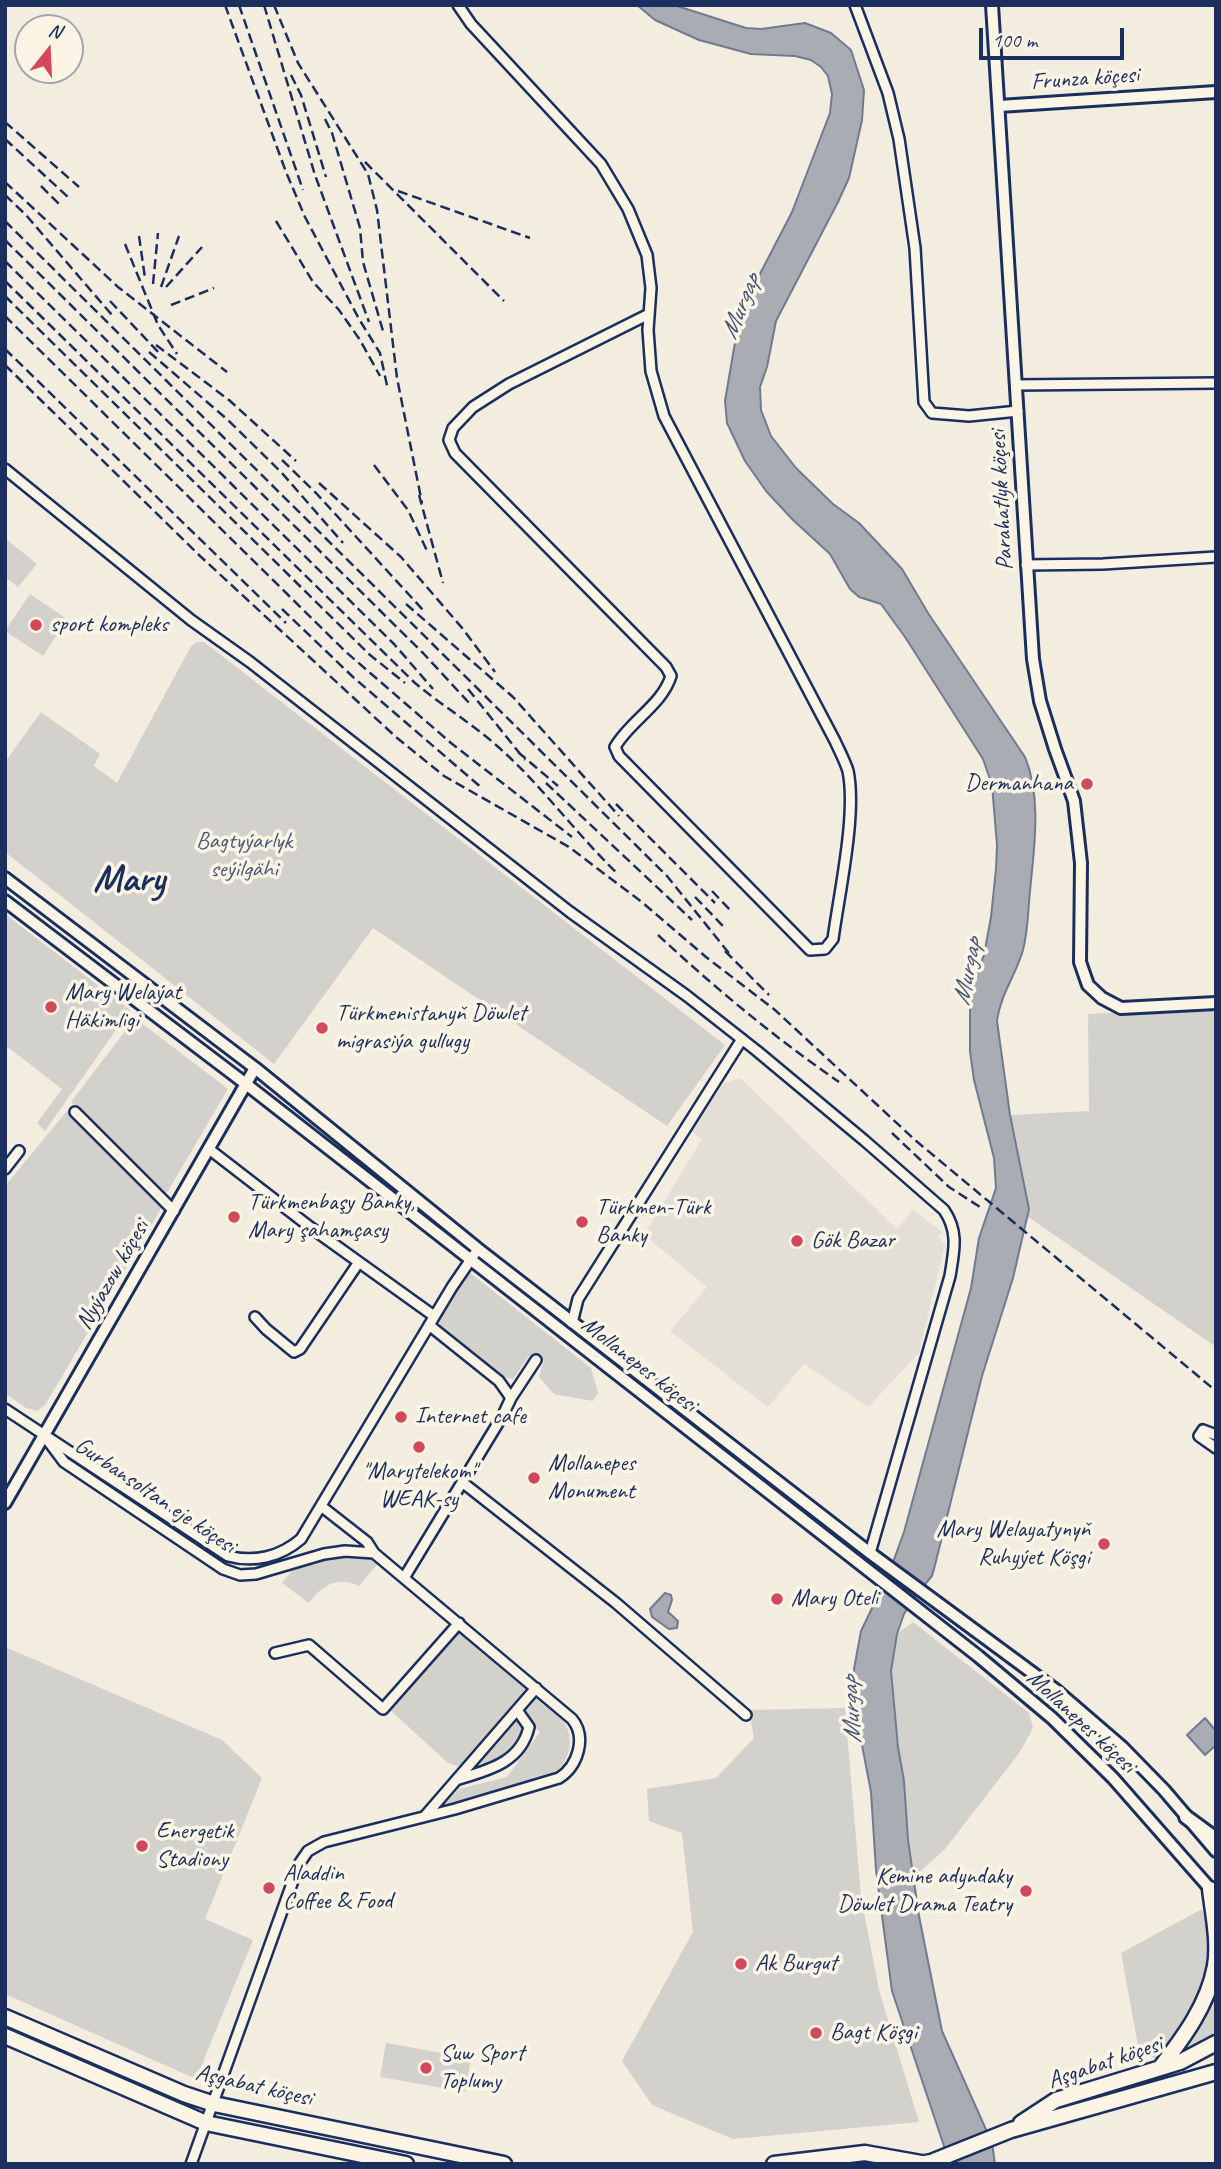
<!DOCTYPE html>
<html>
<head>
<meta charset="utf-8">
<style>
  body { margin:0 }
  #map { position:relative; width:1221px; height:2169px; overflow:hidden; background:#f3ede0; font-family:Caveat,sans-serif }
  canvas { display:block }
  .frame { position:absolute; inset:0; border:7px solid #1b2f5e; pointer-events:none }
  .north { position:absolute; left:14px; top:14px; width:70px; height:70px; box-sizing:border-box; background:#fcf5e5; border:2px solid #a2a6af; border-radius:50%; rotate:18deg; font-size:19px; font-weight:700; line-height:28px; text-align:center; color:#1b2f5e }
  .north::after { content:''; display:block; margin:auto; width:24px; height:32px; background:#d1495b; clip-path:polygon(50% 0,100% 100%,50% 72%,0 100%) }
  .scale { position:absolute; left:979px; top:28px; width:145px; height:32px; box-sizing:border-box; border:4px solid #1b2f5e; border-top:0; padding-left:9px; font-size:21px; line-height:24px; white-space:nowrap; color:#1b2f5e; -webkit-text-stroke:5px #fcf5e5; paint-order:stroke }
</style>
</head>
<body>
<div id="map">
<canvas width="1221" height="2169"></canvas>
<div class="frame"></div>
<div class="north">N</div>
<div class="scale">100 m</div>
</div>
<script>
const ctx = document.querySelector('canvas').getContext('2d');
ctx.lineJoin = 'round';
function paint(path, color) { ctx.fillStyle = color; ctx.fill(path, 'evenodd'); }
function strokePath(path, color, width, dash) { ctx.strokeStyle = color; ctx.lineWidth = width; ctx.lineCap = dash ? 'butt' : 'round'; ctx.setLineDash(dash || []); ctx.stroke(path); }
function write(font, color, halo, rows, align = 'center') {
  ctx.font = font + ' Caveat,sans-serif'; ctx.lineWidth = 7; ctx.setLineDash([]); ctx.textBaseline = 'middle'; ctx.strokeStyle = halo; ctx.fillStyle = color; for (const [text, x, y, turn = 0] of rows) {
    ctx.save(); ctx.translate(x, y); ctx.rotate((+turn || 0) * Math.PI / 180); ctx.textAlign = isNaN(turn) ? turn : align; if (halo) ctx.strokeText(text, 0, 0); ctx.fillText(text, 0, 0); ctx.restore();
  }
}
const built = new Path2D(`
  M740,1078L897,1229L913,1210L942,1232L938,1237L945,1244L919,1353L868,1407L804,1364L768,1407L670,1331L707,1287L644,1235L702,1139L691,1131L724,1083Z`);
const green = new Path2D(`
  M5,538L37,564L18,587L5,577Z
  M30,594L67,619L43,656L5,631Z
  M197,642H204L725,1045L667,1126L373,928L274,1064L5,852V762L41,712L100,754L94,766L117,783L191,646Z
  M5,914L130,1010L45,1131L37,1123L62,1089L5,1045Z
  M1216,1008V1347L1027,1216L1029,1209L1010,1115L1089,1111L1088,1014Z
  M135,1018L228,1089L165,1196L71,1102Z
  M67,1111L162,1207L45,1405L37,1411L26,1408L5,1393V1186Z
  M469,1272L591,1368L598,1393L593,1401L554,1394L539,1377L544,1361L538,1356H529L513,1379L506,1378L441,1326L438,1321Z
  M374,1553L382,1559L359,1586C337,1576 322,1585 309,1603L282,1583L300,1561L324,1554Z
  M913,1622L1029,1713L1033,1728L1020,1752L945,1849L913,1878L891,1671L897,1634Z
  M459,1632L526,1690L464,1764L457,1766L448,1763L390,1710Z
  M5,1647L222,1740L262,1778L205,1919L253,1940L196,2079L5,1994Z
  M536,1696C544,1704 558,1712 564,1722C574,1738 571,1757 557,1771C541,1787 468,1799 443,1805L459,1789L507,1777L540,1732L521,1714Z
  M845,1708L861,1897L879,1990L919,2122L733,2139L652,2105L622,2061L693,1932L682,1833L649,1821L647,1789L716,1778L754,1738L749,1710Z
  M515,1720L523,1726C522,1737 505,1756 495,1760C490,1762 483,1763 478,1764Z
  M1202,1909L1209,1929L1204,1990L1185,2026L1156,2059L1139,2051L1121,1953Z
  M1216,1984V2035L1181,2050L1202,2020Z
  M386,2043L471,2058L465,2092L380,2077Z`);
const water = new Path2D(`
  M637,5H674L746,28L761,29L805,23L831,33L851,50L864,90L862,120L849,178L838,202L776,321L767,367L760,387L761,410L771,436L796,468L833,504L859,523L902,569L928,613L1025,757C1042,798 1034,848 1030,891C1028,911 1028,931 1023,950C1016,975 1000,995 997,1021L1010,1115L1029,1209L1013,1278L982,1376L935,1565L932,1576L914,1597L904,1614L897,1634L891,1671L898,1747L904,1781L908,1840L919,1916L942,2031L992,2143L995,2164H950L892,1991L876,1870L871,1792L858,1724L854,1669L861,1631L889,1573L904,1532L971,1288L979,1238L996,1188L994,1158L974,1080L970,1051V991L984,955L991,917L996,869L997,845L992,785L983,759L905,637L881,604L859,597L850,589L830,554L793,520L766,491L745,461L727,423L725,401L738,325L748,297L792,212L830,113L832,94L828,76L821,67L811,60L795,56L751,54L699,40L655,20Z
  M665,1593L671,1595L672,1600L668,1612L678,1621L677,1628L669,1629L652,1617L650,1609Z
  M1205,1718L1216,1731V1745L1205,1755L1187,1735Z`);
const minor = new Path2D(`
  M458,5L471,24L601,164L628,209L647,255L651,288L648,330L651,371L664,416L835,741C839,750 845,761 848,771C857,814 839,894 833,939L825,949L810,950L619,756L615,747C630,721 662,705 671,676L666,667L455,453L449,440L453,428L473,407L509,384L649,314
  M855,5L888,93L899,139L915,248L924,402L932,413L969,416L1018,411
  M1016,385L1216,383
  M5,469L191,620L250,662L570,912L687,996L757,1051L865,1141L944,1210C959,1232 954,1251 950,1276L870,1553
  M1026,565L1103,564L1216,557
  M75,1112L174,1211
  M209,1149L310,1227L434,1316
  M5,1169L19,1151
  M255,1317L266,1329L294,1352L300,1349L359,1262
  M572,1323L578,1299L742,1039
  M511,1398L536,1360
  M5,1409L228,1556C254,1563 280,1557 301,1539L452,1287L478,1249
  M1216,1435L1203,1430L1199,1436L1216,1448
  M49,1442L64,1462L223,1569L240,1575L256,1574L324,1554L345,1551L374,1553
  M462,1482L616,1603L746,1715
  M404,1578L503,1415L511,1398L499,1381L429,1325
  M275,1653L309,1645L383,1709L459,1623
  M459,1779C489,1770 521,1762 529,1727L517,1710
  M425,1816L536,1688
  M191,2164L299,1864L308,1851L324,1842L455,1809L559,1778C578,1766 587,1737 572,1719L374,1553L367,1542L321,1506`);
const tertiary = new Path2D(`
  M992,5L1033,659L1040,701L1055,749L1074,801L1081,863L1080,962L1088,985L1102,998L1121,1008L1216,1003
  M999,106L1216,92
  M5,878L255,1068L478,1249L870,1553L1057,1691L1122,1747L1164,1790L1216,1851
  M5,901L246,1084L978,1656L1052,1718L1113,1778L1213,1892
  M5,1503L255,1068`);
const secondary = new Path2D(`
  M1186,1817L1216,1839`);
const primary = new Path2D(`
  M5,2017L184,2094L214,2104L504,2164
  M5,2036L206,2123L406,2164
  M1160,2068C1183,2038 1208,2005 1215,1966C1219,1942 1213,1914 1210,1889
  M1021,2123L1056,2100L1180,2062L1216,2043
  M774,2164L865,2153L921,2163
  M919,2164L931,2162L1011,2130L1216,2072`);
const rail = new Path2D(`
  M225,5L286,172L305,217L359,319L380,353L388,390
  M239,5L303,190
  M264,5L315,175L369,322
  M274,5L298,63L368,174L377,210L397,378L422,503
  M291,75L301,95L326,177
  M325,119L332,133L360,228L363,262L383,331
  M5,122L79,187
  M5,139L68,197
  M365,162L504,301
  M5,182L118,287L227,372
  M41,186L61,206
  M398,191L530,238
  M5,195L26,215L112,315
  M5,221L667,876L732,957
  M276,221L313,282L339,310L360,340L380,376
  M139,236L145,278
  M5,240L423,653L471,705
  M125,244L158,325L177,354
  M5,261L394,644L433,689
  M5,281L415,683C441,705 470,722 496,745C541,784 575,833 618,874
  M153,284L158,233
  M161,287L179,236
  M166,287L202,247
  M5,296L370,655L405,683
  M110,301L160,354
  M171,305L214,288
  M5,316L346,652L451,743L572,837
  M156,345L229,400L296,461
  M5,349L286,623
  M149,352L228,420L281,472L343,543
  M5,365L200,556L396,737L444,776L569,847L643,903L706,957L775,1010L915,1140L1216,1391
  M282,460L316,493L423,610
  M374,465L408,510L428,553
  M319,483L401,557L463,629L495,672
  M419,495L443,583
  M406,604L513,697L619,816
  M282,609L353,677L483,789
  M468,689L525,760
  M518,752L558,786
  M546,783L692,920
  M616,804L715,903
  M712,891L732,912
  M695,897L724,927
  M658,935C715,988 774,1037 839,1082
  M725,951L769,995
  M892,1133L949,1187L983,1209`);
const markers = [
  [36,625,7,"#d1495b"],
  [1087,784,7,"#d1495b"],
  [51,1007,7,"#d1495b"],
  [322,1028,7,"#d1495b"],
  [234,1217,7,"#d1495b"],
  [582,1222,7,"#d1495b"],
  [797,1241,7,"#d1495b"],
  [401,1417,7,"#d1495b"],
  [419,1447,7,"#d1495b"],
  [534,1478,7,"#d1495b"],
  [1104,1544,7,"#d1495b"],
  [777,1599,7,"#d1495b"],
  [142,1846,7,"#d1495b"],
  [269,1888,7,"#d1495b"],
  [1026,1891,7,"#d1495b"],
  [741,1964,7,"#d1495b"],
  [816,2033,7,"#d1495b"],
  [426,2068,7,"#d1495b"]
];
const streetNames = [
  ["Frunza köçesi",1085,79,-4],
  ["Parahatlyk köçesi",1002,500,-93],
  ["Nyýazow köçesi",113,1275,-60],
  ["Mollanepes köçesi",639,1365,38],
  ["Gurbansoltan eje köçesi",155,1496,34],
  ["Mollanepes köçesi",1081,1722,43],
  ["Aşgabat köçesi",1105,2063,-19],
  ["Aşgabat köçesi",254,2086,13]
];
const poiNames = [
  ["sport kompleks",50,625],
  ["Dermanhana",1073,784,"right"],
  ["Mary Welaýat",65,993],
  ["Häkimligi",65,1021],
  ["Türkmenistanyň Döwlet",336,1014],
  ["migrasiýa gullugy",336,1042],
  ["Türkmenbaşy Banky,",248,1203],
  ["Mary şahamçasy",248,1231],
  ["Türkmen-Türk",596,1208],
  ["Banky",596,1236],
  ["Gök Bazar",811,1241],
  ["Internet cafe",415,1417],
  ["Mollanepes",548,1464],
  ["Monument",548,1492],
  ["\"Marytelekom\"",419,1472,"center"],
  ["WEAK-sy",419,1500,"center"],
  ["Mary Welayatynyň",1090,1530,"right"],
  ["Ruhyýet Köşgi",1090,1558,"right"],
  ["Mary Oteli",791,1599],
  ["Energetik",156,1832],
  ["Stadiony",156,1860],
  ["Aladdin",283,1874],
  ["Coffee & Food",283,1902],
  ["Kemine adyndaky",1012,1877,"right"],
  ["Döwlet Drama Teatry",1012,1905,"right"],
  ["Ak Burgut",755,1964],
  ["Bagt Köşgi",830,2033],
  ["Suw Sport",440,2054],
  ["Toplumy",440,2082]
];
const parkNames = [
  ["Bagtyýarlyk",244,842],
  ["seýilgähi",244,870]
];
const waterNames = [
  ["Murgap",741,307,-68],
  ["Murgap",968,972,-79],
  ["Murgap",852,1710,-93]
];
const townNames = [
  ["Mary",129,881]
];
paint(built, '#e3dfd6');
paint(green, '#d3d1cc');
paint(water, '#a9acb3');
strokePath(water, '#707a91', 2);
strokePath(minor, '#1b2f5e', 14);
strokePath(tertiary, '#1b2f5e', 16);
strokePath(secondary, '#1b2f5e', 18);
strokePath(primary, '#1b2f5e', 19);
strokePath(minor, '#fcf5e5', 9);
strokePath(tertiary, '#fcf5e5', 10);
strokePath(secondary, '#fcf5e5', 12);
strokePath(primary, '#fcf5e5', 14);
strokePath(rail, '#1b2f5e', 2.5, [10, 5]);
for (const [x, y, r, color] of markers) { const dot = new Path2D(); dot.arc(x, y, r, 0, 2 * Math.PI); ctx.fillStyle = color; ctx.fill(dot); strokePath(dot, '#fcf5e5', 2.5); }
write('24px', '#1b2f5e', '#fcf5e5', streetNames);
write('24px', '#1b2f5e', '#fcf5e5', poiNames, 'left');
write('24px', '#49587a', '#fcf5e5', parkNames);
write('italic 26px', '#465478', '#fcf5e5', waterNames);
write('bold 38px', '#1b2f5e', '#fcf5e5', townNames);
</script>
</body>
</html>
